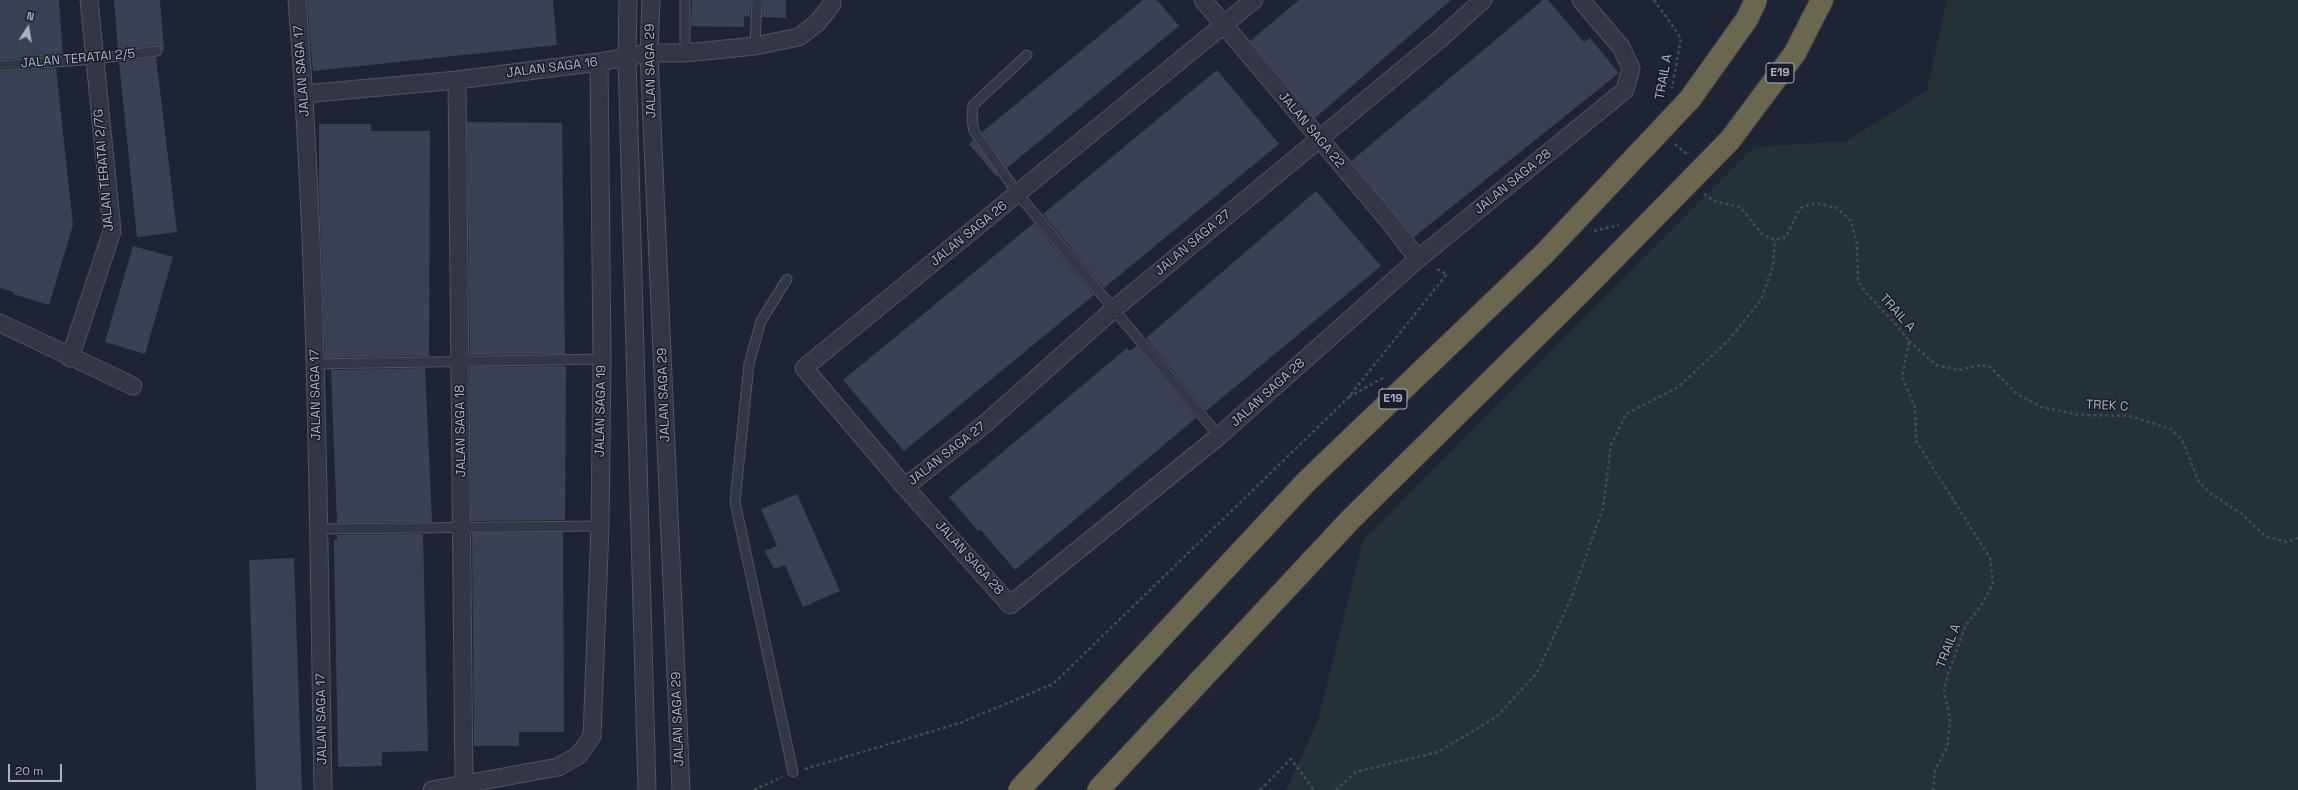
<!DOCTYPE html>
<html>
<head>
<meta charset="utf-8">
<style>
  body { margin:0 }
  #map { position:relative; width:2298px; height:790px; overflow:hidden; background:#1f2434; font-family:"Space Grotesk",sans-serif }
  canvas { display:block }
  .north { position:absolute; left:8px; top:8px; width:40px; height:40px; -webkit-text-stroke:3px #181c29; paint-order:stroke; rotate:12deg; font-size:11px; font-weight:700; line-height:16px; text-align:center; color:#acb0c2 }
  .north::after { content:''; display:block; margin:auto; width:14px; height:18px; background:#acb0c2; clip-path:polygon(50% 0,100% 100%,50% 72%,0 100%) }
  .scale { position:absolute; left:8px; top:764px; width:54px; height:18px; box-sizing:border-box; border:2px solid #acb0c2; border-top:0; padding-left:5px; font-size:12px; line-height:14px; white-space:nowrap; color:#acb0c2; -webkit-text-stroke:3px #181c29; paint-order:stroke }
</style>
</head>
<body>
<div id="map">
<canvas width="2298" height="790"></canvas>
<div class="north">N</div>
<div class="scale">20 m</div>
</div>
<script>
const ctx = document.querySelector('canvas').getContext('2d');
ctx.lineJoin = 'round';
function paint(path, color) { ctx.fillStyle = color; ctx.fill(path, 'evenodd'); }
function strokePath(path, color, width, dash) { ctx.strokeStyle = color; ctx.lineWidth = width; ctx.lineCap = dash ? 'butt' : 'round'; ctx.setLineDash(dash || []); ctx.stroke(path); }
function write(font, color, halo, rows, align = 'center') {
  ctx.font = font + ' "Space Grotesk",sans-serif'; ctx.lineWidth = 3; ctx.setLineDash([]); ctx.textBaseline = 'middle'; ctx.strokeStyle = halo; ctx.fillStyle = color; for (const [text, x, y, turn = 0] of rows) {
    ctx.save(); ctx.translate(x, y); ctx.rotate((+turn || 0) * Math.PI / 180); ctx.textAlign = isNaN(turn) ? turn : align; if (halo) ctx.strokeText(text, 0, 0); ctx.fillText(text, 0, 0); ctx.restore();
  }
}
const green = new Path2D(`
  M1947,0H2298V790H1286L1318,721L1363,540L1754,147L1847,141L1927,90Z`);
const building = new Path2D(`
  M0,0H59L63,55L0,60Z
  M114,0H160L164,51L157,45L118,50Z
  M307,0H553L557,45L313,71Z
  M692,0H751L750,17L744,16V27L691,26Z
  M763,0H786V18L762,17Z
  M1143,0H1157L1179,26L1007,168L982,132Z
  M1299,0H1451L1315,118L1250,41Z
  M1543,0H1548L1584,42L1590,38L1619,73L1414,237L1351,161Z
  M156,57L177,232L137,237L119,62Z
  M56,68L73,225L49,305L13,294L14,292L0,288V72Z
  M1217,70L1279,144L1104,288L1043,214Z
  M467,122L562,123L565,354L470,355Z
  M319,124H371V131H430L429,356L325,358L319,189Z
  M973,140L998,175L996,176L969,144Z
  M1316,191L1381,266L1206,411L1146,338Z
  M1034,223L1094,295L904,451L843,380Z
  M133,246L173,257L145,354L105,342Z
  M1137,346L1196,418L1015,570L980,529L978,531L949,497L1127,348L1130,351Z
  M566,366L565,520L471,521L470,367Z
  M425,368L432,522L337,523L331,370Z
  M797,494L840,591L803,607L785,565L774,569L765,551L777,546L761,509Z
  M563,532L564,732H519V746H474L472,533Z
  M423,534L428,751L382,752V766L338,767L334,540H337V535Z
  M294,558L302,790H256L249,560Z`);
const path = new Path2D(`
  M1654,0L1681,38L1672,88
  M1675,144L1688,155
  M1704,194L1714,201L1740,207L1763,235L1775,240L1786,237L1800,208L1817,203L1837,208L1851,221L1857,244L1858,280L1866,293L1894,322L1909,341L1902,377L1915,407L1916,441L1990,558L1993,584L1980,607L1966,625L1948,674L1944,690L1950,720L1947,748L1935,770L1933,790
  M1594,231L1619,225
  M1909,341L1936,365L1959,370L1980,365L1990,367L2016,393L2041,407L2079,415L2130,416L2171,429L2182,440L2199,482L2209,492L2242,514L2265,536L2287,542L2298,538
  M1349,397L1386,376
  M805,769L960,723L1053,684L1347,399L1447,274L1435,268
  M754,790L782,777
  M1260,790L1291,759L1314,790
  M1336,790L1356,772L1438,752L1496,717L1537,673L1572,596L1603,508L1611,445L1626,414L1677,388L1728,341L1761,300L1773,266L1775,240`);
const service = new Path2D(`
  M685,0V53
  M755,46L757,0
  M1027,55L973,105L972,119L974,131L1018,194L1219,436
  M0,66L95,59L157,51
  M787,279L761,321L749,364L735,502L793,772
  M315,364L602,359
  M318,529L600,526`);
const minor = new Path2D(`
  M297,0C318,263 318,527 323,790
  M628,0L627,57L647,790
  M651,0L649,53L681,790
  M1203,0L1388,220L1418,259
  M1254,0L804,368L905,487L1010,605L1219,436L1418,259L1625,90L1631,68L1621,47L1581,0
  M457,80L464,783
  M304,94L457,80L599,62L649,53H685L755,46L799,37L817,23L832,4V0
  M0,323L133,386
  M70,358L112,231L89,0
  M905,487L986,423L1114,309L1441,38L1483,0
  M432,790L558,767L579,755L592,736L600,526L602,359L599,62`);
const motorway = new Path2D(`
  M1730,140L1795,53L1822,0`);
const motorwayBridge = new Path2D(`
  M1019,790L1306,482L1544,254L1690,99L1747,19L1756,0
  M1098,790L1350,520L1581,292L1730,140`);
const shields = [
  [1780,73,28],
  [1393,399,28]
];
const shieldNames = [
  ["E19",1780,73],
  ["E19",1393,399]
];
const streetNames = [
  ["JALAN TERATAI 2/5",78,59,-5],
  ["JALAN SAGA 16",552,68,-7],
  ["JALAN SAGA 17",302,71,-94],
  ["JALAN SAGA 29",651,71,-91],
  ["TRAIL A",1664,77,-80],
  ["JALAN SAGA 22",1311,130,50],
  ["JALAN TERATAI 2/7G",104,170,-95],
  ["JALAN SAGA 28",1513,182,-39],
  ["JALAN SAGA 26",969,234,-39],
  ["JALAN SAGA 27",1193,243,-40],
  ["TRAIL A",1897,313,48],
  ["JALAN SAGA 28",1268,393,-42],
  ["JALAN SAGA 17",316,395,-91],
  ["JALAN SAGA 29",664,395,-92],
  ["TREK C",2107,406,3],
  ["JALAN SAGA 19",601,411,-89],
  ["JALAN SAGA 18",461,431,-91],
  ["JALAN SAGA 27",947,454,-38],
  ["JALAN SAGA 28",969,558,48],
  ["TRAIL A",1949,646,-69],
  ["JALAN SAGA 17",322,719,-91],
  ["JALAN SAGA 29",678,719,-92]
];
paint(green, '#243238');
paint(building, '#3b4155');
strokePath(service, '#505363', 11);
strokePath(minor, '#505363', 19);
strokePath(motorway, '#3a3e4c', 24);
strokePath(path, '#414e55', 2.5, [3, 3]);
strokePath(service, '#323645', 9);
strokePath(minor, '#323645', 17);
strokePath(motorway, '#6a6650', 22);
strokePath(motorwayBridge, '#3a3e4c', 24, []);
strokePath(motorwayBridge, '#6a6650', 22);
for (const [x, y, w] of shields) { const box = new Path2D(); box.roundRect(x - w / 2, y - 10, w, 20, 3); ctx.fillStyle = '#181c29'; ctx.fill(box); strokePath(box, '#acb0c2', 1); }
write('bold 12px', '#acb0c2', null, shieldNames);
write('13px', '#acb0c2', '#181c29', streetNames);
</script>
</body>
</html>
